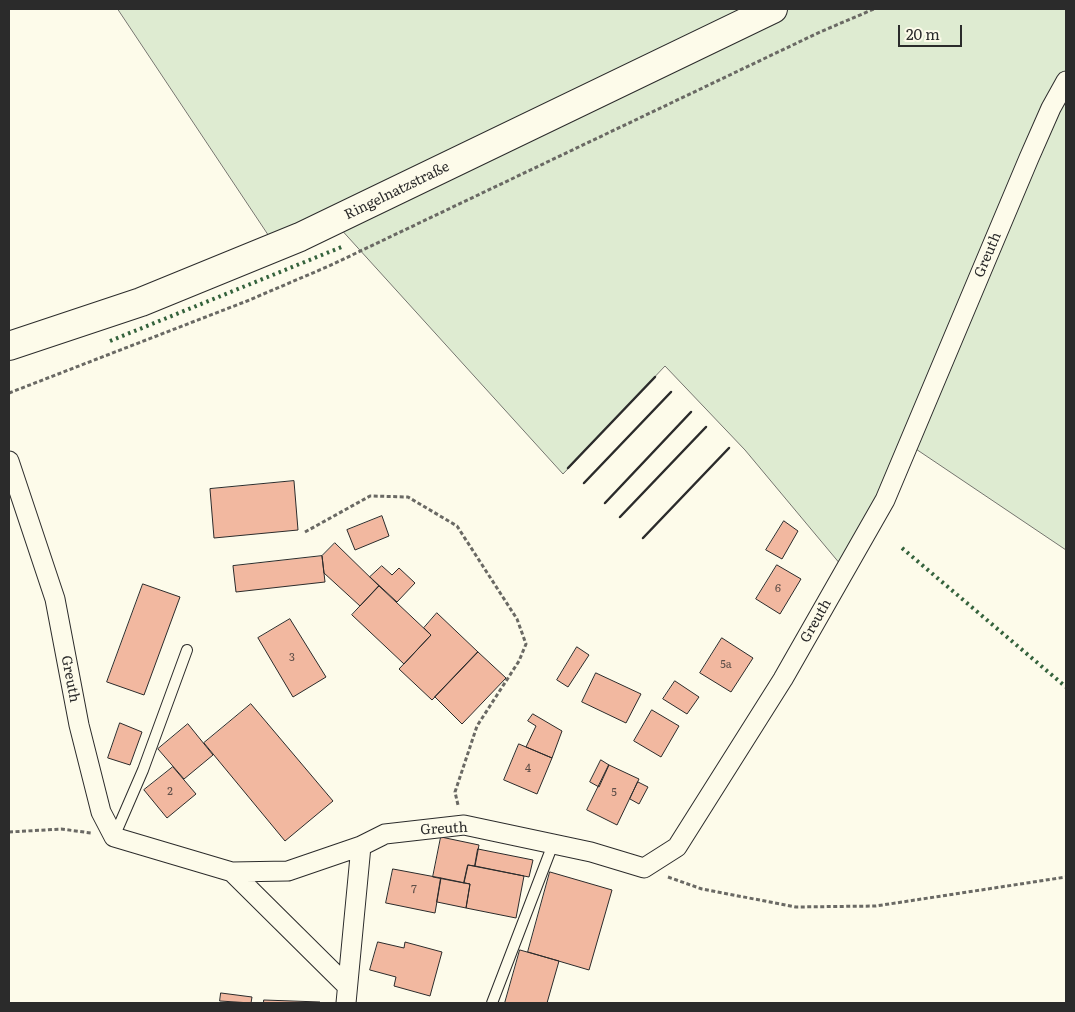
<!DOCTYPE html>
<html>
<head>
<meta charset="utf-8">
<style>
  body { margin:0 }
  #map { position:relative; width:1075px; height:1012px; overflow:hidden; background:#fdfbea; font-family:Literata,serif }
  canvas { display:block }
  .frame { position:absolute; inset:0; border:10px solid #2b2b2b; pointer-events:none }
  .scale { position:absolute; left:898px; top:25px; width:64px; height:22px; box-sizing:border-box; border:2px solid #2b2b2b; border-top:0; padding-left:6px; font-size:15px; line-height:18px; white-space:nowrap; color:#2b2b2b; -webkit-text-stroke:4px #fdfbea; paint-order:stroke }
</style>
</head>
<body>
<div id="map">
<canvas width="1075" height="1012"></canvas>
<div class="frame"></div>
<div class="scale">20 m</div>
</div>
<script>
const ctx = document.querySelector('canvas').getContext('2d');
ctx.lineJoin = 'round';
function paint(path, color) { ctx.fillStyle = color; ctx.fill(path, 'evenodd'); }
function strokePath(path, color, width, dash) { ctx.strokeStyle = color; ctx.lineWidth = width; ctx.lineCap = dash ? 'butt' : 'round'; ctx.setLineDash(dash || []); ctx.stroke(path); }
function write(font, color, halo, rows, align = 'center') {
  ctx.font = font + ' Literata,serif'; ctx.lineWidth = 4; ctx.setLineDash([]); ctx.textBaseline = 'middle'; ctx.strokeStyle = halo; ctx.fillStyle = color; for (const [text, x, y, turn = 0] of rows) {
    ctx.save(); ctx.translate(x, y); ctx.rotate((+turn || 0) * Math.PI / 180); ctx.textAlign = isNaN(turn) ? turn : align; if (halo) ctx.strokeText(text, 0, 0); ctx.fillText(text, 0, 0); ctx.restore();
  }
}
const green = new Path2D(`
  M118,9H1066V550L907,443L846,571L745,450L665,366L563,474L338,226L278,249Z`);
const building = new Path2D(`
  M294,481L298,530L214,538L210,489Z
  M382,516L389,536L355,550L347,530Z
  M784,521L798,531L782,559L766,550Z
  M335,543L379,586L360,606L324,573L322,556Z
  M322,556L325,582L236,592L233,566Z
  M777,565L801,579L780,614L756,599Z
  M382,566L392,575L399,568L415,583L397,602L370,577Z
  M143,584L180,597L144,695L107,682Z
  M379,586L431,635L404,664L352,615Z
  M437,613L478,652L432,700L399,669L431,635L424,628Z
  M290,619L326,677L293,697L258,638Z
  M722,638L753,658L731,692L700,673Z
  M577,647L589,655L568,687L557,680Z
  M478,652L506,678L462,724L435,697Z
  M596,673L641,694L626,723L582,702Z
  M675,681L699,697L687,714L663,699Z
  M251,704L333,801L285,841L204,743Z
  M652,710L679,726L661,757L634,741Z
  M533,714L562,731L552,758L526,747L536,726L528,721Z
  M120,723L142,732L130,765L108,758Z
  M188,724L213,755L184,779L158,749Z
  M519,744L552,758L537,794L504,780Z
  M601,760L609,765L599,787L590,782Z
  M609,765L639,779L617,825L587,810Z
  M173,767L196,794L167,818L144,790Z
  M638,782L648,787L639,804L630,799Z
  M441,837L479,845L475,866L468,865L464,883L433,877Z
  M478,849L533,860L529,877L475,866Z
  M468,865L524,876L516,918L466,908L470,884L464,883Z
  M393,869L441,878L435,913L386,903Z
  M550,872L612,890L589,970L528,952Z
  M441,878L470,884L466,908L437,902Z
  M378,942L404,948L405,942L442,952L430,996L394,986L396,977L370,970Z
  M520,950L559,961L547,1003H505Z
  M221,993L252,997L251,1003L220,1001Z
  M264,1000L320,1002V1003H264Z`);
const path = new Path2D(`
  M9,393L247,301L329,266L820,32L874,9
  M305,532L370,496L408,497L457,526L517,619L526,644L519,661L477,726L455,792L458,805
  M9,832L61,829L91,833
  M668,877L702,889L796,907L876,906L1066,877`);
const lane = new Path2D(`
  M114,837L143,770L187,650
  M492,1003L553,844`);
const street = new Path2D(`
  M9,461L55,599L79,725L101,812L114,837L232,872L288,871L361,846L385,834L464,825L591,852L644,868L677,847L783,679L885,500L1029,158L1051,108L1066,81
  M232,872L346,985
  M346,1003L361,846`);
const secondary = new Path2D(`
  M9,346L141,302L300,237L773,9`);
const hedge = new Path2D(`
  M110,341L344,246
  M902,548L1066,687`);
const wall = new Path2D(`
  M568,468L655,377
  M584,483L671,392
  M605,503L691,412
  M620,517L706,427
  M643,538L729,448`);
const numberNames = [
  ["6",778,589],
  ["3",292,658],
  ["5a",726,665],
  ["4",528,769],
  ["2",170,792],
  ["5",614,793],
  ["7",414,890]
];
const streetNames = [
  ["Ringelnatzstraße",397,191,-26],
  ["Greuth",988,255,-67],
  ["Greuth",816,621,-60],
  ["Greuth",70,679,79],
  ["Greuth",444,829,-3]
];
paint(green, '#deebd1');
strokePath(green, '#74746e', 1);
paint(building, '#f2b8a0');
strokePath(building, '#2b2b2b', 1);
strokePath(lane, '#2b2b2b', 12);
strokePath(street, '#2b2b2b', 21);
strokePath(secondary, '#2b2b2b', 30);
strokePath(path, '#6a6964', 3, [4, 2.5]);
strokePath(lane, '#fdfbea', 10);
strokePath(street, '#fdfbea', 19);
strokePath(secondary, '#fdfbea', 28);
strokePath(hedge, '#34623c', 4, [2.5, 4]);
strokePath(wall, '#2b2b2b', 2.5);
write('11px', '#5d4e48', null, numberNames);
write('14px', '#2b2b2b', '#fdfbea', streetNames);
</script>
</body>
</html>
